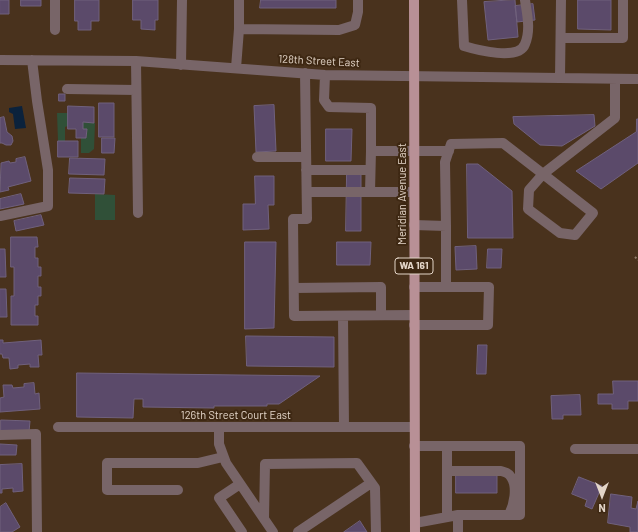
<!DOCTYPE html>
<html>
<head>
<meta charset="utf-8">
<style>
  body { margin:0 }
  #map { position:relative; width:638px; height:532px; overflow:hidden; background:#49321d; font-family:Barlow,sans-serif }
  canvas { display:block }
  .north { position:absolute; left:582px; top:476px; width:40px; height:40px; -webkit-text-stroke:3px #3e2813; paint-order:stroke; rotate:180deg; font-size:11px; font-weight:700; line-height:16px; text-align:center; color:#e3d5c8 }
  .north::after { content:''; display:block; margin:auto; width:14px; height:18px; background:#e3d5c8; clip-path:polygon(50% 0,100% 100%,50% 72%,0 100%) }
</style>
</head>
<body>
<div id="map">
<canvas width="638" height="532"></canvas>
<div class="north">N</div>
</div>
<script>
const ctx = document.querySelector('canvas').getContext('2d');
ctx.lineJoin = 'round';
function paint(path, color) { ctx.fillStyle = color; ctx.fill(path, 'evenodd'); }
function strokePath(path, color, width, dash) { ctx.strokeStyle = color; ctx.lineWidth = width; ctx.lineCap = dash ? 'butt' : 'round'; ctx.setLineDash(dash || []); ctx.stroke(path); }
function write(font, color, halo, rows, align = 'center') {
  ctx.font = font + ' Barlow,sans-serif'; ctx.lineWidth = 4; ctx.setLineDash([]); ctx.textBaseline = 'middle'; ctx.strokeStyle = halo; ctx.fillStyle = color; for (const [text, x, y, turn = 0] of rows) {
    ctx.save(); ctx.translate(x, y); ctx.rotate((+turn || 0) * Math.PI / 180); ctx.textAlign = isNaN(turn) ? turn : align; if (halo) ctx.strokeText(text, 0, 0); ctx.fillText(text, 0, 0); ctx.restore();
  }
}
const green = new Path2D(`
  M57,113H68V126L65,127V141H58Z
  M83,122L95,123L94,149L89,153H81V138H86L87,129H83Z
  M95,194L115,195V220H95Z`);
const water = new Path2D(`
  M22,106L26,128L15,129L13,114L9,112V108Z`);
const building = new Path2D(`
  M0,0H9V14H0Z
  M21,0H41V6H21Z
  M75,0H99V21H91V30H78V21H75Z
  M133,0H158V20H155V30L141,29V20H133Z
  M261,0H336V8H260Z
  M515,0L518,37L488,40L484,2Z
  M578,0H611V30L578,29Z
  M533,4L535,20L517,22L515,6Z
  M59,94H65V101H59Z
  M99,103H114V137H99Z
  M274,105L276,151L256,152L254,106Z
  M68,106L94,107V123L83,122V129H87L86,138H76V129H68Z
  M594,115L595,126L562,146L540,145L514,124L513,117Z
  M4,117L7,132L12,136L13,141L11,145H6L2,143H0V118Z
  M637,119H638V163L601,189L576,171L636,132Z
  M326,129H352L351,161H326Z
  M102,138H115L114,153H102Z
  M58,141H78V157H58Z
  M25,157L31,181L8,187L9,190L0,192L1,163L9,161L10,163L16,162V159Z
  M70,158L105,159L104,175L69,174Z
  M467,164H478L512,191L513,238H468Z
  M347,174H361V231H346Z
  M255,176H274V205H268L269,229L243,230V204H255Z
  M70,178L105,179L104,194L69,193Z
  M21,194L24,204L0,209V199Z
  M41,215L44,225L16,231L14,221Z
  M11,237H37L38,247H35V258H38V267H41V276H38V287H41V296H38V305H35V316H38V325H11V296H14V267H11Z
  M245,242H276L274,328L245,329Z
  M337,242H371L370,265H337Z
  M476,246L477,269L456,270L455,247Z
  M0,249H5L6,277H0Z
  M488,249H502L501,268H487Z
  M0,289H6L7,317H0Z
  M246,336L334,337V367L247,366Z
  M0,340H3V343L41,340L42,355H38L39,367H30V364L18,365V368L10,369L9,358H3L2,354H0Z
  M478,345H487L486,374H477Z
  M77,373L320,376L279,404H267V406H214V408L143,407V399H134L133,418L77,417Z
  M613,381H638V401H628V409H612V404H598V394H613Z
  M34,383L35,394L39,393L40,409L0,412V398L4,397L3,385H12L13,388L24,387V384Z
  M580,395L581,415H563V419H552L551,396Z
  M1,420L30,421L29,432L1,431Z
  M0,444L17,445L16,455H0Z
  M22,464L23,491L13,492V488L2,489V493H0V465Z
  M456,475H497V493H456Z
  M579,477L602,486L592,509L585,506L587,500L572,494Z
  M611,494L632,497L631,508L636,509L638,501V532H630V527L608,523Z
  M6,503L20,527L12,532H0V507Z
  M360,521L367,532H344Z`);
const path = new Path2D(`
  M635,257L638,260`);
const minor = new Path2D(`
  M239,0V29L339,30L355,25L358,12V0
  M462,0L464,46C477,50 519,61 525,44C531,30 527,14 525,0
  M55,30V0
  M561,38H623V0
  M0,60L136,61L325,75L638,79
  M136,61L138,213
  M181,65L182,0
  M236,68L239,29
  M305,73L307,219H293L294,316L414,315
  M325,75L324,100L329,107L371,108V151H449
  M560,78L561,0
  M67,89L136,90
  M257,157H306
  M306,170H370
  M543,174L593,213L575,235L560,233L528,209L529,190Z
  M307,192H414
  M370,192L371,151
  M0,216L48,206V170L37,101L32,60
  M414,225L446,226L445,162L451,144L503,143L543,174L615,118V79
  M446,226V287
  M294,288L381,287V315
  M343,316L344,427
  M414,325H488L489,287H414
  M58,427H414
  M219,427V444L226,463L273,532
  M0,435L36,434L37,532
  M414,446H520V515H458
  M447,446V517
  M575,449H638
  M447,471H501C505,472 509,473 511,477C518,487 514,505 509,515
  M240,484L219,498L242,532
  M178,490H107V463H198L223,457
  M264,519L265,464L357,463L375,488L376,532
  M415,523L458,515V532
  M298,532L371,483`);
const major = new Path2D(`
  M414,0L415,532`);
const shields = [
  [414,266,38]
];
const shieldNames = [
  ["WA 161",414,266]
];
const streetNames = [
  ["128th Street East",319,61,3],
  ["Meridian Avenue East",402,194,-90],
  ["126th Street Court East",236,415]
];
paint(green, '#305038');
paint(water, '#0b223c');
paint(building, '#5b4a6a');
strokePath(building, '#70617d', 1);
strokePath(path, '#907d6c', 2, [2, 2]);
strokePath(minor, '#786568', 10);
strokePath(major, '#b89096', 10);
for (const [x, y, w] of shields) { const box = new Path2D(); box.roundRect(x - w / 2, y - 8, w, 16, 3); ctx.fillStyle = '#3e2813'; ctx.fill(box); strokePath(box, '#e3d5c8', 1); }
write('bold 10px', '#e3d5c8', null, shieldNames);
write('11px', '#e3d5c8', '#3e2813', streetNames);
</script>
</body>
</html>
